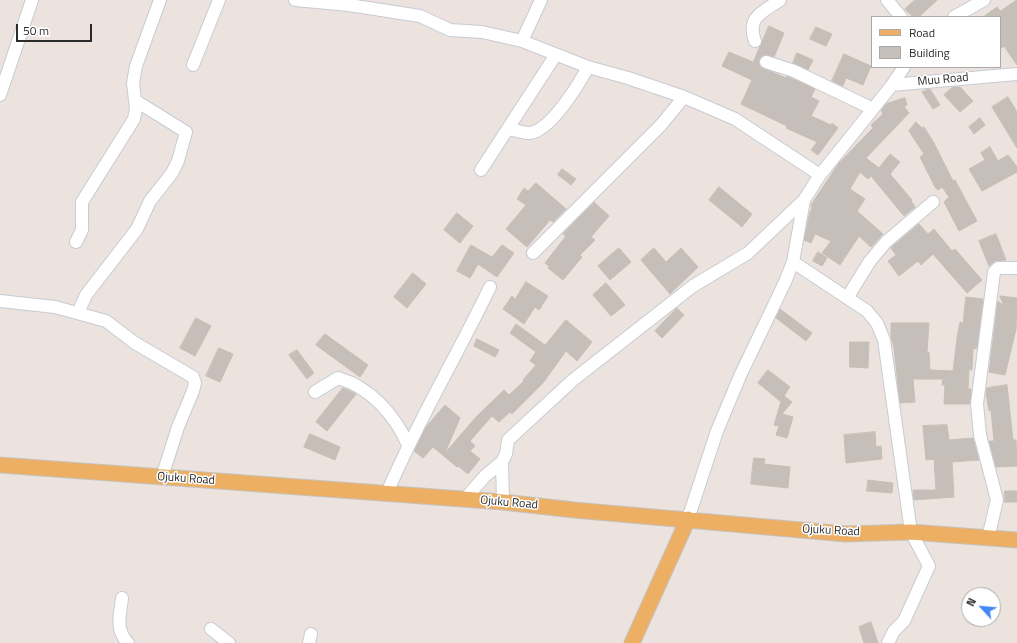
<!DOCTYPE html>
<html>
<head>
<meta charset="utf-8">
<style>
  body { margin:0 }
  #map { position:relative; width:1017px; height:643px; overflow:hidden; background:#ece3de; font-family:"Titillium Web",sans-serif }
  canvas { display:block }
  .legend { position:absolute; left:871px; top:16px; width:130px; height:52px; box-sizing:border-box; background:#fff; border:1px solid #aaa; margin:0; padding:5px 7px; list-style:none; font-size:12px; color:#2b2b2b }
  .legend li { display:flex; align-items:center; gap:8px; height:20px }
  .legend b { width:20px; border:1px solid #aaa }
  .north { position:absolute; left:961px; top:587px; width:40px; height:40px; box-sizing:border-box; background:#fff; border:1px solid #aaa; border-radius:50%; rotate:296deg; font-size:11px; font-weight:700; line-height:16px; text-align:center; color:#2b2b2b }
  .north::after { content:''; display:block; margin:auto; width:14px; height:18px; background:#4389f4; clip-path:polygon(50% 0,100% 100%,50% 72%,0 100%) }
  .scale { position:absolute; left:16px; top:24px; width:76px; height:18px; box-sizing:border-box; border:2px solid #2b2b2b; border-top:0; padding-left:5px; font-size:12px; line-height:14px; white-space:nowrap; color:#2b2b2b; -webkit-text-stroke:3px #fff; paint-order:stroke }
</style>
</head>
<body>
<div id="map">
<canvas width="1017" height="643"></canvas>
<ul class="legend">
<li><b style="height:5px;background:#ecaf63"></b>Road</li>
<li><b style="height:11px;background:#c5beb9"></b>Building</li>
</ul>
<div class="north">N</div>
<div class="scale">50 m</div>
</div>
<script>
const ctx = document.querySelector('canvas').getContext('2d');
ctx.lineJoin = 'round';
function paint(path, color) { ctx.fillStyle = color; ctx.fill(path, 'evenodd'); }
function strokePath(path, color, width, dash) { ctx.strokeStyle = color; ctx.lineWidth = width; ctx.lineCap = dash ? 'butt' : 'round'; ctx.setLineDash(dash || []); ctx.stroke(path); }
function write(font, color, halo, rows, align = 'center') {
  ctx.font = font + ' "Titillium Web",sans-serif'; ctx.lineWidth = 3; ctx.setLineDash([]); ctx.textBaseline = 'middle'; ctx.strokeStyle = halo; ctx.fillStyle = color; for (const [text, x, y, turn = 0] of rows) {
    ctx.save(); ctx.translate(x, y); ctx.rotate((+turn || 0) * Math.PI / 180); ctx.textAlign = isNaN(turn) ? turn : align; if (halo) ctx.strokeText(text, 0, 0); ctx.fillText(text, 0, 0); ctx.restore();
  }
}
const building = new Path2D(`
  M915,0H937L919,17H913L905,9Z
  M1017,0V65L1004,46L1000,49V17H983L997,7L1000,11Z
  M769,26L784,33L774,57L765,55L761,57L759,60L760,67L786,78L787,76L791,78L815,89L811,97L819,101L811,116L831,125L832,123L838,128L818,155L811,150L817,142L786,128L787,126L741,104L752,80L722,66L729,52L753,62Z
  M816,27L832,34L826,46L810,39Z
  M797,53L813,60L808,70L793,63Z
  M844,54L871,66L863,85L846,78L843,86L832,81Z
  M953,87H960L973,101L960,112L944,95Z
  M930,89L940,105L933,109L922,92Z
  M1008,97L1017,112V148L992,107Z
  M905,98L907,105L904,107L909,113L866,158L879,168L890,154L900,162L890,174L912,200L911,201L915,207L904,216L871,176L868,179L860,172L850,189L865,199L857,211L883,234L871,247L859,236L840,265L822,253L831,241L815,234L811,243L804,240L809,216L812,208L811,205L839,163L873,128L871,125L883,114L881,110L886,104Z
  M980,118L985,125L974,134L969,127Z
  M916,122L922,128L924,127L934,143L953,181L955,180L977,221L959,231L944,202L949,197L942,187L938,190L935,187L920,157L924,154L909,131Z
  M990,147L998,161L1008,155L1017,167V172L982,191L969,169L985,160L981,153Z
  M562,169L576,179L571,185L558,175Z
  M536,183L566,209L553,222L550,220L527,247L506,229L526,205L517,199L524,188L528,191Z
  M719,187L752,214L742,227L709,200Z
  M594,202L609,216L591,237L595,240L580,255L582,257L563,280L548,268L549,266L545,263L566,236L563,234Z
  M457,213L473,226L460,243L444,230Z
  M919,224L928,234L934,229L952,251L955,249L982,280L967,293L933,254L921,265L918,261L899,276L888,261L896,255L891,248Z
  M996,234L1006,260L995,261L989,266L979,241Z
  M471,245L492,257L502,245L514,253L497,277L478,264L470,278L457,271Z
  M619,248L631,262L610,280L598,266Z
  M654,248L666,262L681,248L698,267L670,294L641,260Z
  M818,252L827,258L822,266L813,261Z
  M413,273L426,284L407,308L394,297Z
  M526,282L548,296L539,310L535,307L524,324L503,309L512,296L515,299Z
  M606,283L625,305L611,316L593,295Z
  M1000,296L1017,298L1016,329L1005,375L989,372L998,301L1004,306Z
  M966,297L983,299L977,348L973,349L972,370L969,369L968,389H971L970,404H944L945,385H942L943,379H913L915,402L900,403L894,348L891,337V323H929L927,352H929L930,370L953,371L957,338L960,322L963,323Z
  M677,308L684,315L662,338L655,331Z
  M780,309L812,333L806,341L776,318Z
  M196,318L211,326L195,356L180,348Z
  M566,320L592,342L577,361L566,351L543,383L512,414L510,412L499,422L492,416L470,441L475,446L470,451L480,459L468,474L458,466L457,467L433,447L423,458L414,451L426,427L445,405L460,418L445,453L477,416L504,390L509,395L524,381L523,380L536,365L530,361L536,352L510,333L516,324L545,345Z
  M325,334L368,365L360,377L316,345Z
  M477,339L499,350L495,357L474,346Z
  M850,342H869L868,368L850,367Z
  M219,348L233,354L220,382L206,376Z
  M297,350L314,373L307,379L289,355Z
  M768,370L790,387L784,396L792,402L782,414L793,417L787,438L776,435L779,426L774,425L782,398L780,401L758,383Z
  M1007,385L1013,440H1016L1017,466L996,467L989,441H994L991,410L989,411L986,393L987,388Z
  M343,388L356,394L327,431L316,422Z
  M947,425L949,440L973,438L979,460L952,462L954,497L914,500L913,490H936L934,459L926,460L923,426Z
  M875,432L876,447L881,446L882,459L846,463L844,435Z
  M310,434L340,447L335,460L304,447Z
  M754,458L765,459L764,464L790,467L788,488L751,484Z
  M868,480L893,483L892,493L867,491Z
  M1005,491H1017V502H1004Z
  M871,622L878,643H864L859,627Z`);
const minor = new Path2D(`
  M295,0L349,5L420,16L450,30L482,32L522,41L588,67L628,78L684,97L735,119L820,175
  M887,0L901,17
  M954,17L984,0
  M522,41L541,0
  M755,41C746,17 763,12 780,0
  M766,62L794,71L873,109
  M193,65L219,0
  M892,85L1017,74
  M0,95L32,0
  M508,129C515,130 523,133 529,133C550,132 579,84 588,67
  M481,170L555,56
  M76,242L82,230V202L134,119L136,109L133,83L136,66L160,0
  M533,253L661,125L684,97
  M793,262L867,311L877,323L884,340L911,532L929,566L904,621L894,631L888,643
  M847,298L870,261L886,242L933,202
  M0,301L55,307L106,321L135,343L193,377L195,383L193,391L178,427L162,477
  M78,313L86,295L137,229L150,201L172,173L178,161L186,132L136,101
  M315,392L338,378C370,387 395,415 408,445
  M387,493C417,422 457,356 490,287
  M465,499L485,476L502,462
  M503,502L502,462L506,454L508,440L573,380L693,286L748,253L804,200
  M688,519L717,431L740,376L785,282L793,262L804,200L820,175L892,85L904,67
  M988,538L997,500L980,435L977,404L994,272L998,268H1017
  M122,598C120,616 115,629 128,643
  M211,629L229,643
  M309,643L311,634`);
const major = new Path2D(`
  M0,465L503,502L574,510L846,534L911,532L1017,540
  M632,643L688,519`);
const streetNames = [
  ["Muu Road",943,80,-5],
  ["Ojuku Road",186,479,4],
  ["Ojuku Road",509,503,5],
  ["Ojuku Road",831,531,3]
];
paint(building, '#c5beb9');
strokePath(building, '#c8beb7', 1);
strokePath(minor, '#c6cbd4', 14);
strokePath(major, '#c4c4c4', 17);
strokePath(minor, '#fff', 12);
strokePath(major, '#ecaf63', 15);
write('12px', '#2b2b2b', '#fff', streetNames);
</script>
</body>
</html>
